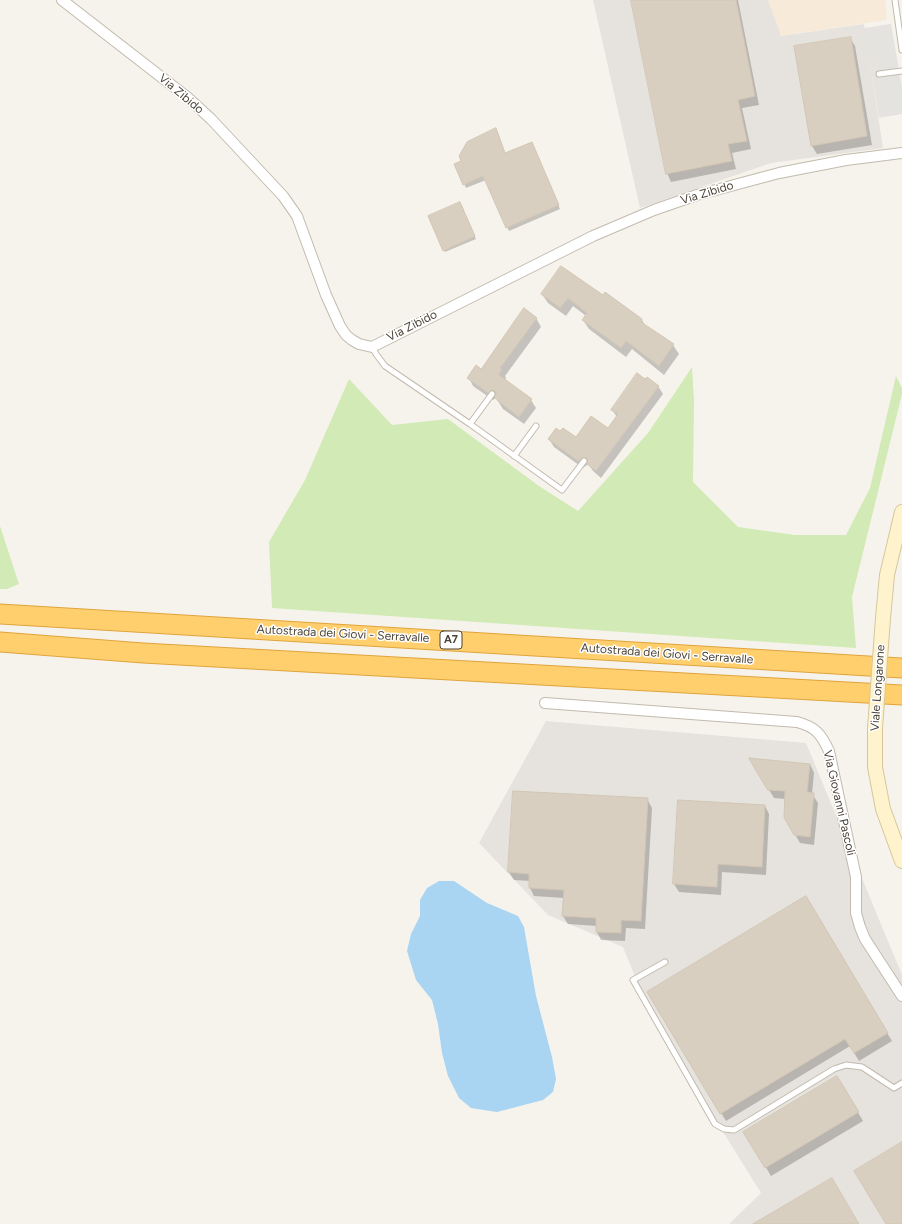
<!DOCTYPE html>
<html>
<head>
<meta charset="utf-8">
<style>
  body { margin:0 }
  canvas { display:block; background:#f6f3ec }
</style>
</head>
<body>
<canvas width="902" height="1224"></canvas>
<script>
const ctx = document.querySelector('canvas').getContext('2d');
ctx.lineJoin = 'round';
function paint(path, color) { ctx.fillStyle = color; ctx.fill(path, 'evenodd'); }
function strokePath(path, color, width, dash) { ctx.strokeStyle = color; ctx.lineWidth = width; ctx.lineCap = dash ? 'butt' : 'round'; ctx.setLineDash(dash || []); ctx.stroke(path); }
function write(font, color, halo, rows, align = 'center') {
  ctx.font = font + ' Figtree,sans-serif'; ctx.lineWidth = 3; ctx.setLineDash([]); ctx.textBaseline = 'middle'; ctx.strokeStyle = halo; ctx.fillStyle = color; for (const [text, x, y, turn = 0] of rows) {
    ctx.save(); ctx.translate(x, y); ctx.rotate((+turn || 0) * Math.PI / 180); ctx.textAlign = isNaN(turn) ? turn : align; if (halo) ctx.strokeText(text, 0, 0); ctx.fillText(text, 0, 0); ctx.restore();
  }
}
const commercial = new Path2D(`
  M768,0H885L887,20L780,36Z`);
const industrial = new Path2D(`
  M593,0H768L781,36L864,24L883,148L771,163L640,208Z
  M546,721L806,743L902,975V1224H729L761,1193L651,1016L623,947L548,915L479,843Z`);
const green = new Path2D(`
  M692,367L694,401L693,482L738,527L795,535H846L870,488L896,376L902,388V394L852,597L856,648L272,608L269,542L305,480L349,379L392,425L448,419L539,486L578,511L648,433Z
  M0,526L19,584L7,589H0Z`);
const parking = new Path2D(`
  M891,24L902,87V114L879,118L864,28Z`);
const water = new Path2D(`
  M439,881H454L487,903L518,916L524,927L536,996L552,1057L556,1079L553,1092L543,1100L497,1112L471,1108L459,1098L448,1076L442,1053L438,1024L432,1000L416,980L407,951L411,934L420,916V900L427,888Z`);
const shadow = new Path2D(`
  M632,0H738L759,105L742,108L751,149L732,153L736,169L671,182L667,173Z
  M850,38L855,46L872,145L817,154L812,146Z
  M498,133L505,154L534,148L560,209L509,231L486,180L466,188L455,164L462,161Z
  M461,205L476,239L445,252L444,250Z
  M542,294L603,296L642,320L645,325L673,345L679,354L664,375L632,349L626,357L589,329L583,320L586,316L573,306L566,316L548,303Z
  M536,318L541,327L505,376L506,378L505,381L531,400L536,408L524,424L503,409L496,398L493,400L473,386L469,378L481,370Z
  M645,380L658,386L663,394L601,478L593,471L589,465H587L583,468L554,447L549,439L576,438L608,430L617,417L612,410Z
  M751,760L810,764L814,773L812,794L818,803L814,845L800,843L785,817V799L774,798Z
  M514,792L647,799L652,808L645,929L626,928L625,941L601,940L597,932V926L568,924L563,916L564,898L534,896L530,888V881L514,880L509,872Z
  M679,801L765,806L769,814L766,875L722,872L721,895L679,892L674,884Z
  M805,897L892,1041L859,1061L850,1046L726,1121L648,992Z
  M837,1077L863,1121L771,1176L745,1132Z`);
const building = new Path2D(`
  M631,0H736L755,96L738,100L747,141L728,144L732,161L666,174Z
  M851,37L867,136L811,146L794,46Z
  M496,128L505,153L532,142L559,205L506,228L483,176L463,185L454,164L461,161L459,156L467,142Z
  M460,202L475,236L443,251L428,216Z
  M561,266L603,295L605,292L642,319L641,322L674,344L659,366L626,341L621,348L582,320L587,313L568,298L560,308L541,294Z
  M524,308L537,318L500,368L502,369L499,375L532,399L519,417L497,400H498L494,397L496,394L495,391L491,390L488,393L467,378L476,365L481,369Z
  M637,373L645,379L647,377L659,386L596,471L587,464L588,460L586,458H582L578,461L548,439L556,428L560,431L563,428L576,437L591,416L608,428L618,414L611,410Z
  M749,758L810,764L807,792L814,793L810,837L794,835L784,817L785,791L768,790Z
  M513,791L648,798L641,921L621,920V933L596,932V918L562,916L564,890L529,888V874L508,872Z
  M678,800L765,805L762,867L718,864L717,887L673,884Z
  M806,896L888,1033L854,1053L845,1039L720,1114L647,992Z
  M837,1076L859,1112L765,1168L743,1132Z
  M902,1142V1224H886L854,1171Z
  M832,1178L859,1224H753Z`);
const service = new Path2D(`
  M895,0L902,50
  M879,74L902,71
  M372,347L376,354L385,366L470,424L562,490L584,461
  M470,424L492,394
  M514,456L536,426
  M665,962L633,980L715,1124L724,1129L734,1130L834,1069L846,1065L862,1067L894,1088L902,1083`);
const minor = new Path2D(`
  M62,0L187,97L211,119L283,196L297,216L326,295L340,326L346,335L352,340L359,344L372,347L593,236L654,210L697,195L779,173L846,160L902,153
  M545,703L797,722C816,727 821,734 829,751L856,877V913L860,927L865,939L902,996`);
const secondary = new Path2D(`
  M883,618L887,575L902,512
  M875,728V767L883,809L902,861`);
const motorway = new Path2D(`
  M0,614L902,668
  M0,642L143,653L902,695`);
const secondaryBridge = new Path2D(`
  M875,728L883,618`);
const shields = [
  [451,640,22]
];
const shieldNames = [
  ["A7",451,640]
];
const streetNames = [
  ["Via Zibido",181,94,40],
  ["Via Zibido",707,193,-17],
  ["Via Zibido",412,326,-27],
  ["Autostrada dei Giovi - Serravalle",343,634,3],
  ["Autostrada dei Giovi - Serravalle",667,654,4],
  ["Viale Longarone",878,688,-86],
  ["Via Giovanni Pascoli",839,803,77]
];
paint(commercial, '#f7ead8');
paint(industrial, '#e6e2dd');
paint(green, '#d2eab5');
paint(parking, '#e5e3e0');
paint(water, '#a9d4f2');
paint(shadow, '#0003');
paint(building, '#d8cfc1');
strokePath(building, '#d3c7b4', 1);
strokePath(service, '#c2bbae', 7);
strokePath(minor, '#c2bbae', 12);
strokePath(secondary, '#d6c79b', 16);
strokePath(motorway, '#e0a43c', 21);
strokePath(service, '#fff', 5);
strokePath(minor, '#fff', 10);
strokePath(secondary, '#fff3cd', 14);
strokePath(motorway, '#ffcf6e', 19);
strokePath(secondaryBridge, '#d6c79b', 16, []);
strokePath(secondaryBridge, '#fff3cd', 14);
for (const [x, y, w] of shields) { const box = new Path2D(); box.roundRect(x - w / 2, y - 9, w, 18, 3); ctx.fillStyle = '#fff'; ctx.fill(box); strokePath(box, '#4b4439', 1); }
write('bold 11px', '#4b4439', null, shieldNames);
write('12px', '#4b4439', '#fff', streetNames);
</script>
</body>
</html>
